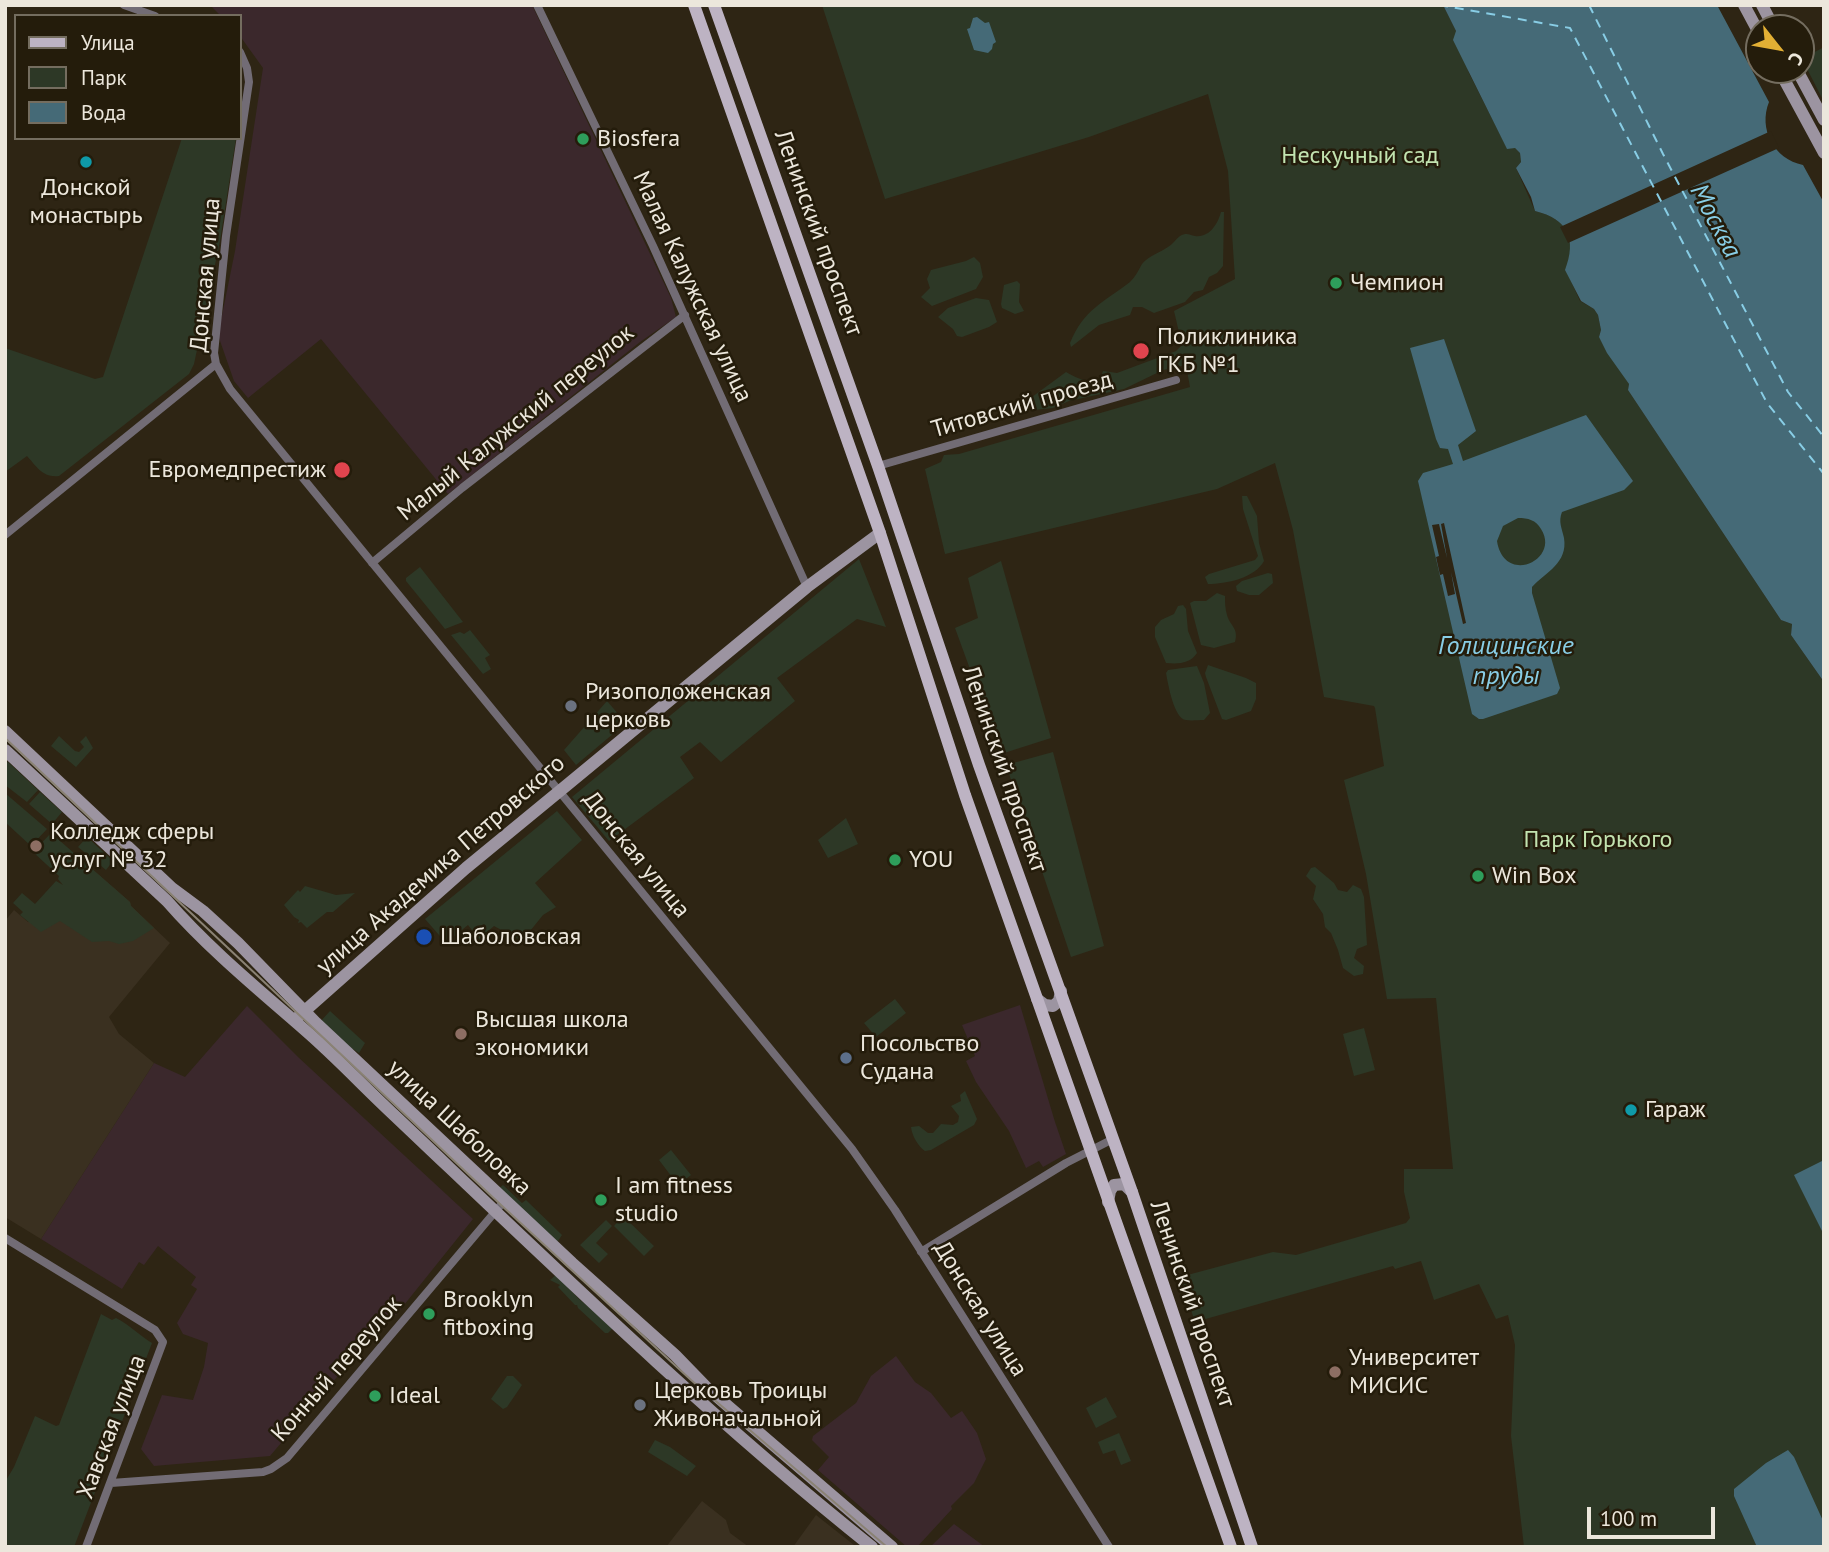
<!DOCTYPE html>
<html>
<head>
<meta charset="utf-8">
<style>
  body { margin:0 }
  #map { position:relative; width:1829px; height:1552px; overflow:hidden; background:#2e2514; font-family:"PT Sans",sans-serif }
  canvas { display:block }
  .frame { position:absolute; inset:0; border:7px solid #ece7dc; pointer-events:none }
  .legend { position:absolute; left:14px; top:14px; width:228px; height:126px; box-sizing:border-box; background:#241c0b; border:2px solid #746d5f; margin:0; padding:9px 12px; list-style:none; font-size:21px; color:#ece7dc }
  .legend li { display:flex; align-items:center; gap:14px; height:35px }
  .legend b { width:35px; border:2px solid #746d5f }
  .north { position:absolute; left:1745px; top:14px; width:70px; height:70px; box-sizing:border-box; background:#241c0b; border:2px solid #746d5f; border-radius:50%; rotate:121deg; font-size:19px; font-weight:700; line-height:28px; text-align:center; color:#ece7dc }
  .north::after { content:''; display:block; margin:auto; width:24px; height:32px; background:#e2af34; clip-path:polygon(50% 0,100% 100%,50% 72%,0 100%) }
  .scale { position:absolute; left:1587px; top:1507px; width:128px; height:32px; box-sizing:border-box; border:4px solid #ece7dc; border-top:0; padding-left:9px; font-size:21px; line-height:24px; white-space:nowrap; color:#ece7dc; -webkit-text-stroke:5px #241c0b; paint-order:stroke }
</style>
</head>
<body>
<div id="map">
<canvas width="1829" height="1552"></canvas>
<div class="frame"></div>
<ul class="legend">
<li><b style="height:9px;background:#bdb3c3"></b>Улица</li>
<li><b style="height:19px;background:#2d3826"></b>Парк</li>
<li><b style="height:19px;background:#456a77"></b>Вода</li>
</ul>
<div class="north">С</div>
<div class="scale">100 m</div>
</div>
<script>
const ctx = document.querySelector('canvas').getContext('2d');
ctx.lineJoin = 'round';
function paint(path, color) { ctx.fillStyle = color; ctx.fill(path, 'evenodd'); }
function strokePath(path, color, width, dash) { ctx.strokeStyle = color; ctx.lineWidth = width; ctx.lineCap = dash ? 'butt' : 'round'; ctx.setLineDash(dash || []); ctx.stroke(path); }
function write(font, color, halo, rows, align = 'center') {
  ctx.font = font + ' "PT Sans",sans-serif'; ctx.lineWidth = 5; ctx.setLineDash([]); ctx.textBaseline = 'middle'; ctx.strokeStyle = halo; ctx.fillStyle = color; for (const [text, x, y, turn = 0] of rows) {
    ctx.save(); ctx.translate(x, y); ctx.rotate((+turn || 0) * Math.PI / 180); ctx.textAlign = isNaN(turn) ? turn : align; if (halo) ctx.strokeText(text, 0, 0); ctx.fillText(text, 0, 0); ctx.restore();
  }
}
const commercial = new Path2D(`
  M210,5H532L671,298L676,317L640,342L448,494L321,339L248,398L234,381L218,335L235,251L263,68L240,36V16H221Z
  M1020,1005L1055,1122L1066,1154L1043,1167L1039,1161L1026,1168L1009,1131L976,1082L966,1061L975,1056L962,1025Z
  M247,1006L298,1057L473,1219L396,1315L392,1312L270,1456L154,1466L141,1449L162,1395L193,1400L204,1367L208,1343L183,1334L177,1323L197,1289L191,1285L196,1277L158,1246L144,1265L139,1262L122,1289L41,1239L154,1063L185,1077Z
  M896,1356L915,1382L931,1393L951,1418L962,1411L977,1433L986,1459L974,1483L951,1506L952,1509L917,1547H907L818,1470L829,1457L812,1440L813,1436L856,1403L871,1376Z
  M954,1524L985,1547H930Z`);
const industrial = new Path2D(`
  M84,862L130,902L131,906L170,943L109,1017L119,1034L154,1063L41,1239L5,1217V921L14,910L28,922Z
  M702,1501L726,1520L730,1533L749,1547H666Z
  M816,1515L854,1545L856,1547H793Z`);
const green = new Path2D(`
  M822,5H1443L1456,31L1469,73L1507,148H1515L1520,153L1521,162L1516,168L1535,211C1568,219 1577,239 1566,270L1580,301L1594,309L1598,315L1601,330L1599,337L1629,384L1628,390L1781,620L1792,624L1791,635L1824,682V1547H1524L1511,1436L1515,1345L1508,1315L1496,1319L1479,1284L1434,1300L1421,1261L1395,1269L1393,1266L1195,1322L1180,1277L1273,1252L1296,1255L1406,1223L1410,1218L1404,1192V1169H1453L1436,998L1387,999L1366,874L1344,780L1384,766L1375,708L1374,706L1324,697L1293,530L1275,463L1217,489L945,554L925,469L941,462L944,455L959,454L1190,387L1186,365L1163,370L1124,389L1069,401L1053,408L1034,410L1030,406L1032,397L1066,372C1077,378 1087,384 1100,379L1103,371L1117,373L1176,351L1182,345L1174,311L1235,279L1228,171L1208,94L1089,137L885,199Z
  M1824,47V102L1802,59Z
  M182,138H236L220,241L194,364L189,374L59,476C43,478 37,467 27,456L5,472V348L95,379L103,377Z
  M1221,212H1224L1223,266L1217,273L1209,277L1203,290L1194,292L1185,302L1154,313L1142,307H1133L1130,315L1099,325L1071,347L1070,343C1084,309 1103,303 1130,282C1136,276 1138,271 1142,264C1148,256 1161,252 1168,247C1173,244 1176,239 1180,236C1187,232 1189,235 1195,236C1210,238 1218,223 1221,212Z
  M974,257L980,263L983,277L976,289L932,306L921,297L930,288L927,279L931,270L966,261Z
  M1017,281L1020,284L1019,302L1024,311L1015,314L1002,308L1001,304L1004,285Z
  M976,298L989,300L997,322L989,327L962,337L957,336L953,329L938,317L948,308Z
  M1242,496H1247L1257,516L1259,543L1264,561C1255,578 1226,584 1208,584L1205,577L1209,574L1255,560L1258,556L1243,509Z
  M859,559L886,627L857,619L777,678L795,701L721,762L700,742L680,757L694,778L609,841L572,797Z
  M1001,561L1051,738L1001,754L955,628L978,618L968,578Z
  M420,567L463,622L445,629L406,581V578Z
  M1268,573L1272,574L1273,583L1259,595H1249L1237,591L1236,586L1242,581Z
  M1217,593L1225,596C1225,602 1225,609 1227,615C1230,626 1239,628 1235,642L1214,648L1201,645L1190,603L1194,601H1206Z
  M1183,605L1186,609L1188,631L1197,653C1190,664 1178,664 1166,663L1155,637V627L1161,620L1174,614L1178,606Z
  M470,630L490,655L485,658L491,669L483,674L451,635L460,632L464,634Z
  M1208,665L1246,678L1256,683V699L1251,711L1226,720L1222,719L1206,677L1205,673Z
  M1197,666L1204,683L1210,713L1204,720C1199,720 1191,721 1186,720C1174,719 1168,684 1166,673L1168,670Z
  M607,701L626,723L576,765L564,750Z
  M59,736L75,751L79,752L84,747L80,742L86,736L93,748L76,767L51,746Z
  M1053,752L1104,946L1071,957L1006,765Z
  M8,762L38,790L27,802L5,785V764Z
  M40,792L62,812L52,824L29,804Z
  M5,793L47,829L31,846L5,822Z
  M557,811L582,840L535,883L556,907L543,915L522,941L494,926L479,939L468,925L446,943L425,919Z
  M846,818L858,844L828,858L818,840Z
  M51,833L130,902L131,906L154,928L133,941L119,944L109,941L92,942L60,921L41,932L20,915L23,912L13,903L22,893L35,904L56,881L63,885L58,879L59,876L33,852Z
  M87,837L113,861L106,870L78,847Z
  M1315,867L1334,883L1338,890L1347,892L1353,885L1361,889L1364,897L1367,945L1357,949L1354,958L1364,966L1363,974L1354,976L1343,968L1338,950L1331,933L1325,927L1323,914L1313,899L1316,886L1306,876L1311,868Z
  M305,886L336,895L355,893L333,912H327L307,928L301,922L298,923L299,920L294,917L284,905L298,890L300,892Z
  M895,999L906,1013L876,1037L864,1023Z
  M330,1011L365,1043L359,1053L353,1049L349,1050L319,1023Z
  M1364,1028L1375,1070L1354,1076L1343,1034Z
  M965,1091L977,1119L974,1125L931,1150L925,1151C918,1146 912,1136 911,1127L919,1126L928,1133H933L941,1124L953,1125L958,1122L959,1116L951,1106L961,1101L960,1095Z
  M671,1150L691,1175L678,1185L659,1160Z
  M503,1185L522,1203L526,1200L562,1235L556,1244L498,1189Z
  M623,1216L654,1246L644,1256L614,1226Z
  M606,1220L612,1226L596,1243L608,1254L599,1263L580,1245Z
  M556,1275L579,1299L614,1327L608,1333H605L578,1308L577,1305H575L558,1287L560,1285L550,1280Z
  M101,1314L112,1320L116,1318C130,1325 139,1335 152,1343L74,1547H5L7,1527L5,1482L14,1467L35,1416L56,1426L59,1425Z
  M507,1376H513L522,1385L507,1407L503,1409L491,1399Z
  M1106,1397L1117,1417L1096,1428L1086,1408Z
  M1119,1433L1131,1461L1121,1465L1115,1450L1103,1454L1098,1442Z
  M655,1440L670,1447L696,1466L687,1476L648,1452Z`);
const water = new Path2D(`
  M1443,5H1717L1769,102C1758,129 1774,159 1803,165L1824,203V682L1791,635L1792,624L1781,620L1628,390L1629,384L1607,353L1599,337L1601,330L1598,315L1594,309L1581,301L1565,270C1577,239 1568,219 1535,211L1531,197L1516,168L1521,162L1520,153L1515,148L1507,149L1453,40L1456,31Z
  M977,17L985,23L989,22L996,42L993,44L992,49L988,53L974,50L967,29L970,28L973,18Z
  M1444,339L1476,431L1458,445L1463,461L1586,415L1633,481L1624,490L1562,512C1558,522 1562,528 1564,538C1568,563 1546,572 1532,587V593L1560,688L1557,694L1483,719H1479L1472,714L1418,481L1423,473L1453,464L1448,449L1440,448L1436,439L1410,348ZM1518,518C1528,518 1536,520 1541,529C1561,560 1504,586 1497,541L1503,526Z
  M1824,1160V1235L1794,1175Z
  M1788,1450L1794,1457L1824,1523V1547H1757L1734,1496V1489L1766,1463Z`);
const pier = new Path2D(`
  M1771,131L1779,148L1568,243L1560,227Z
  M1444,523L1466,623L1463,624L1451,572L1455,594L1448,596L1443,574L1440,575L1436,557L1439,556L1432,525L1439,524L1447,558L1441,524Z`);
const ferry = new Path2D(`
  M1439,5L1570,28L1767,403L1824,474
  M1589,5L1663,154L1788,392L1824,437`);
const street = new Path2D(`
  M124,5L155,16
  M537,5L653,246L807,587
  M240,52L247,68L249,82L226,236L214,353L216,364L230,389L852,1149L895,1210L1109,1547
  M878,466L1176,380
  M5,535L216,364
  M372,563L462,488L685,315
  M5,1238L155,1330L163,1342L86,1547
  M921,1252L1066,1163L1113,1139
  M111,1483L263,1472L271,1469L287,1458L505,1200`);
const secondary = new Path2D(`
  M1744,5L1759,33
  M1762,5L1774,28
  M1779,70L1824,153
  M1797,70L1824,120
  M5,731L172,888L203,911L238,943L316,1023L572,1263L675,1355L707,1388L892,1547
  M5,750L167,901C209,949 258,989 306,1031C336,1057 364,1087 394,1115C549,1262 704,1413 872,1547
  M1037,999L1045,1005L1053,1006L1059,1001L1061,991
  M299,1016L466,868L567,785L807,587L880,533
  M1108,1202L1110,1191L1114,1185L1124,1184L1132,1192`);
const primary = new Path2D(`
  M694,5L880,533L965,795L1231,1547
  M714,5L878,466L979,765L1132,1192L1252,1547`);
const tram = new Path2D(`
  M5,738L501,1205L691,1380L887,1547`);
const markers = [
  [583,139,7,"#2e9e5b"],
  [86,162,7,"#0f9aa8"],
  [1336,283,7,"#2e9e5b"],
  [1141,351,9,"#e0444e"],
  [342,470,9,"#e0444e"],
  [571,706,7,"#6b7280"],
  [36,846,7,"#8d6e63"],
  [895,860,7,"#2e9e5b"],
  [1478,876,7,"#2e9e5b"],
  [424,937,9,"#1a4fb4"],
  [461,1034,7,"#8d6e63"],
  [846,1058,7,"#5c6f8a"],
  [1631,1110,7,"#0f9aa8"],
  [601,1200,7,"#2e9e5b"],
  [429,1314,7,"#2e9e5b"],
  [1335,1372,7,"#8d6e63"],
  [375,1396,7,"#2e9e5b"],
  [640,1405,7,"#6b7280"]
];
const poiNames = [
  ["Biosfera",597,139],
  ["Донской",86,188,"center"],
  ["монастырь",86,216,"center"],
  ["Чемпион",1350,283],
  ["Поликлиника",1157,337],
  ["ГКБ №1",1157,365],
  ["Евромедпрестиж",326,470,"right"],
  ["Ризоположенская",585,692],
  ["церковь",585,720],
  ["Колледж сферы",50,832],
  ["услуг № 32",50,860],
  ["YOU",909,860],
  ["Win Box",1492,876],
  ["Шаболовская",440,937],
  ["Высшая школа",475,1020],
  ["экономики",475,1048],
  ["Посольство",860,1044],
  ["Судана",860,1072],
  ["Гараж",1645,1110],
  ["I am fitness",615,1186],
  ["studio",615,1214],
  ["Brooklyn",443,1300],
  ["fitboxing",443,1328],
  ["Университет",1349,1358],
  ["МИСИС",1349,1386],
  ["Церковь Троицы",654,1391],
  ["Живоначальной",654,1419],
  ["Ideal",389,1396]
];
const parkNames = [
  ["Нескучный сад",1360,156],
  ["Парк Горького",1598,840]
];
const streetNames = [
  ["Ленинский проспект",818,233,70],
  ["Донская улица",206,275,-85],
  ["Малая Калужская улица",692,287,65],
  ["Титовский проезд",1022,405,-16],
  ["Малый Калужский переулок",516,423,-39],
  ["Ленинский проспект",1004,769,71],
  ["Донская улица",636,855,51],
  ["улица Академика Петровского",441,865,-41],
  ["улица Шаболовка",459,1128,43],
  ["Ленинский проспект",1192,1304,71],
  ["Донская улица",980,1309,58],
  ["Конный переулок",337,1369,-49],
  ["Хавская улица",112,1427,-69]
];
const waterNames = [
  ["Москва",1715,221,62],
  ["Голицинские",1506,647],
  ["пруды",1506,677]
];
paint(commercial, '#3b282c');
paint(industrial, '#3a3020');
paint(green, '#2d3826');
paint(water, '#456a77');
paint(pier, '#2e2514');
strokePath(ferry, '#88cde5', 2, [9, 7]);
strokePath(street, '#726c75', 8);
strokePath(secondary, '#9c94a1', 12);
strokePath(primary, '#bdb3c3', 12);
strokePath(tram, '#8a8274', 2);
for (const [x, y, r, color] of markers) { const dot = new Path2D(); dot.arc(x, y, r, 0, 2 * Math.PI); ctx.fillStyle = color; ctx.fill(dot); strokePath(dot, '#241c0b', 2.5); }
write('24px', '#ece7dc', '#241c0b', poiNames, 'left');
write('24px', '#c2e3b0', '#241c0b', parkNames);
write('24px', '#ece7dc', '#241c0b', streetNames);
write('italic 26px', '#88cde5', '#241c0b', waterNames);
</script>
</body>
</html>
